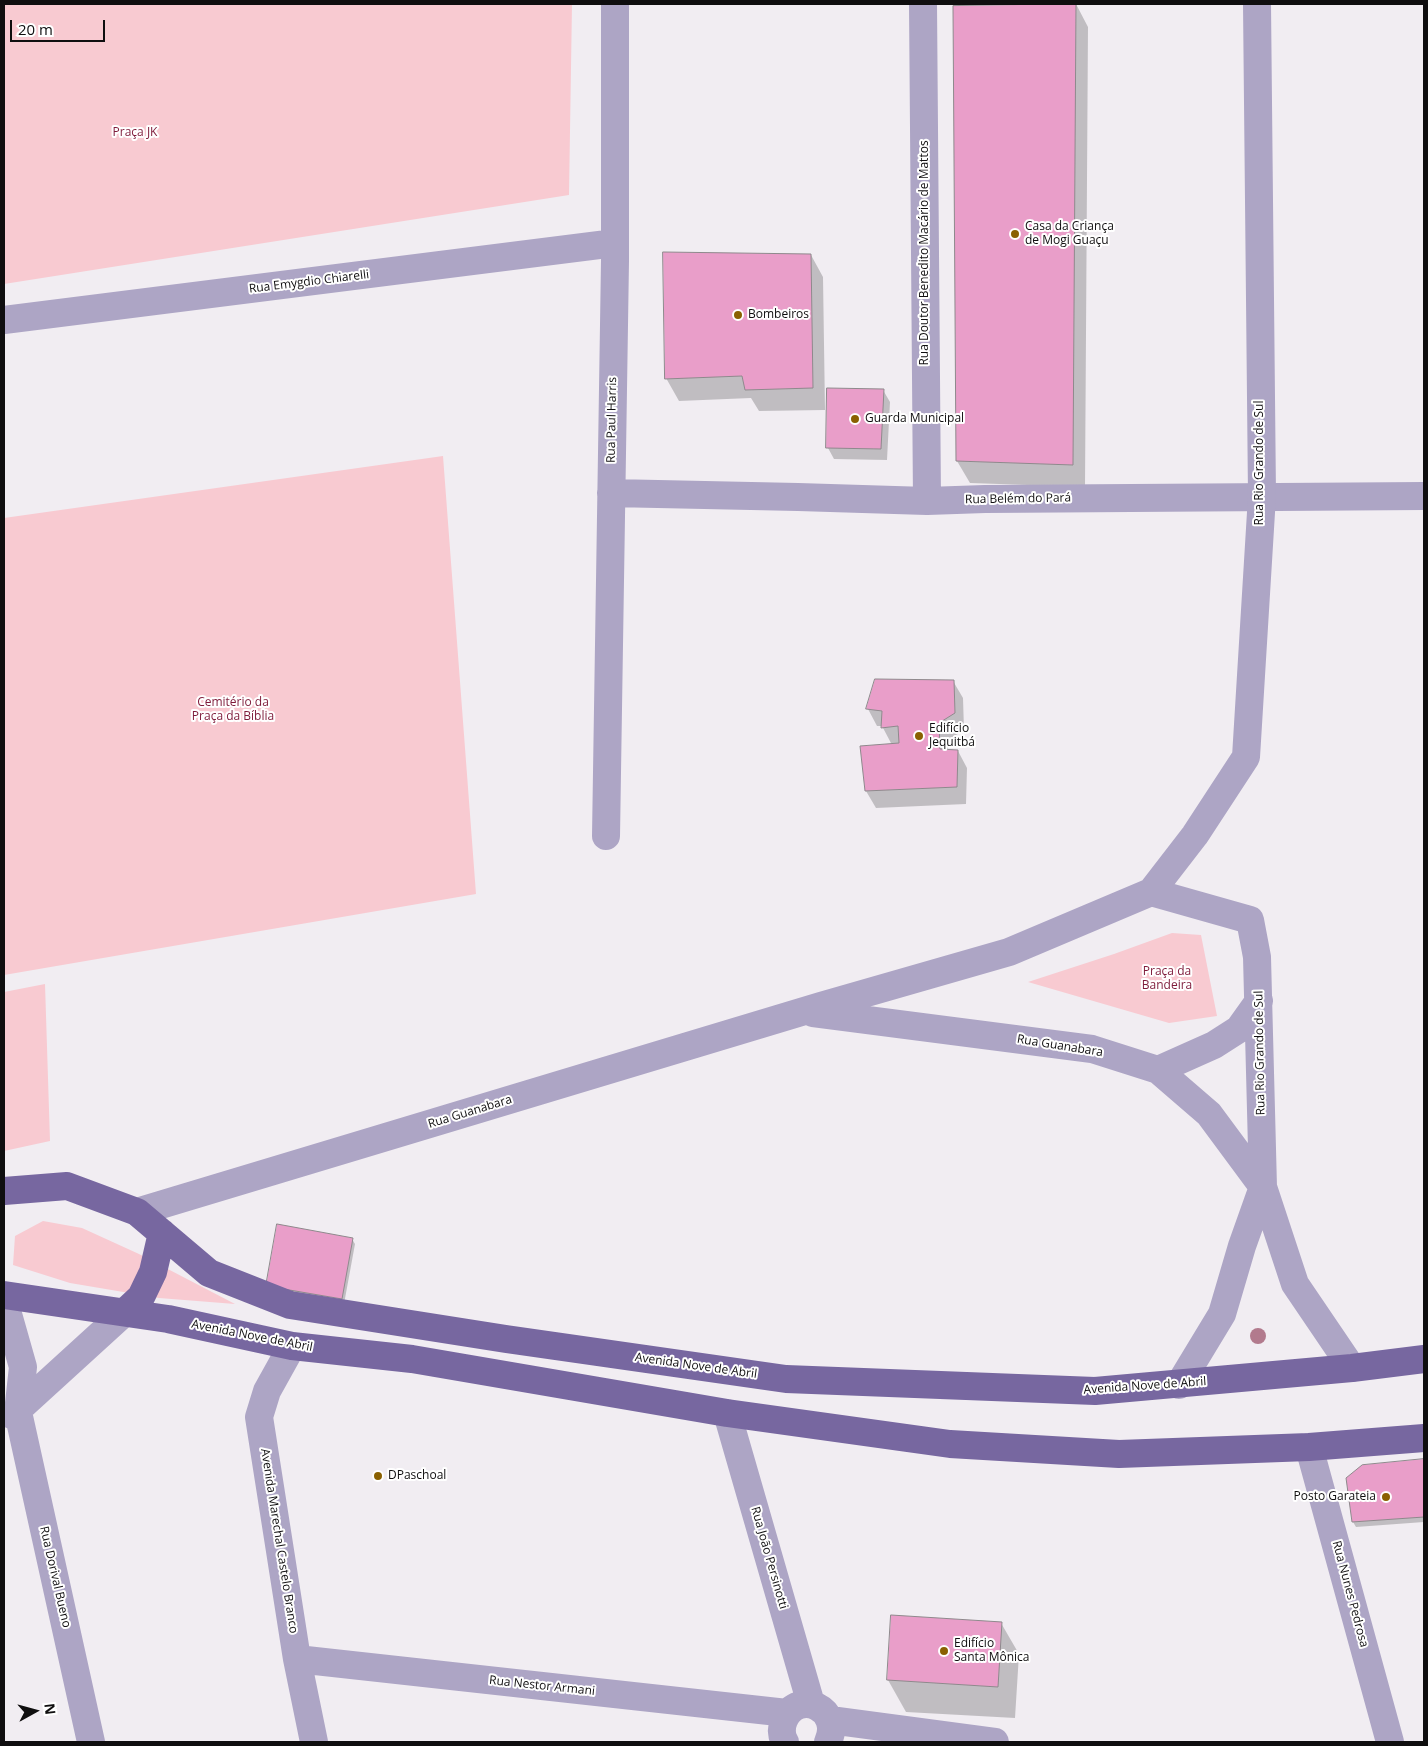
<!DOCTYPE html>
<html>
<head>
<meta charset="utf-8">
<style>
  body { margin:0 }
  #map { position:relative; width:1428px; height:1746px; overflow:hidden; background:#f1edf2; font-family:"Open Sans",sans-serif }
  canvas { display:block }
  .frame { position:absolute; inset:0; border:5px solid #0f0e0f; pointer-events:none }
  .north { position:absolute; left:10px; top:1686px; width:50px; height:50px; -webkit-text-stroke:4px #fff; paint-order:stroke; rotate:83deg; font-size:14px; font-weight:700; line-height:20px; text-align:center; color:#0f0e0f }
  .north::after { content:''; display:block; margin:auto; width:18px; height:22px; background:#0f0e0f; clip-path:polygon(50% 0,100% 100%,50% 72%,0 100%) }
  .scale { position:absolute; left:10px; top:20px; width:95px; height:22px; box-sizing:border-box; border:2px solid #0f0e0f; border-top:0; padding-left:6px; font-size:15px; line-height:18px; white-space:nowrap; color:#0f0e0f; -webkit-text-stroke:4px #fff; paint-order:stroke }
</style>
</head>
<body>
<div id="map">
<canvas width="1428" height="1746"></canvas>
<div class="frame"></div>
<div class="north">N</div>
<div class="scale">20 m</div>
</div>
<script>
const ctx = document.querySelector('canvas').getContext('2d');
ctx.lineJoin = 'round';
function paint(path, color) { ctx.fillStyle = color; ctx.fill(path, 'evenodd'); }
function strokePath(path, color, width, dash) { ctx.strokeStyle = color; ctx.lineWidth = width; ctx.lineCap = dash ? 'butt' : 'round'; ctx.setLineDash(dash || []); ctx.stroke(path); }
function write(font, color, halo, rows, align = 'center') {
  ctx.font = font + ' "Open Sans",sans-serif'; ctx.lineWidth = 4; ctx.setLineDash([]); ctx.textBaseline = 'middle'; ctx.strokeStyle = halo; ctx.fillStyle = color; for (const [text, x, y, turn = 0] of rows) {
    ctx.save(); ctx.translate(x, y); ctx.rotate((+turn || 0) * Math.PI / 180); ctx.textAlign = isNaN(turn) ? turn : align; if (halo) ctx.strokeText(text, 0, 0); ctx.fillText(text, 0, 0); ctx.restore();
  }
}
const green = new Path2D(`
  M4,4H572L569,195L4,284Z
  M443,456L476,894L4,975V518Z
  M1172,933L1201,935L1217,1016L1169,1023L1028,982L1114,954Z
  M45,984L50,1141L4,1151V992Z
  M43,1221L82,1228L139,1254L235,1304L159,1298L70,1283L13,1265L15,1236Z`);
const shadow = new Path2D(`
  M1076,4L1088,27L1085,487L970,483L957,461L954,8Z
  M811,255L823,277L825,410L759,411L751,398L679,401L666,378Z
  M828,389L883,390L890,402L887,460L834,459L828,448Z
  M953,681L963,698L964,730L948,740V750L958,751L967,768L966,804L876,808L866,791L862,747L892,745L882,726H877L868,709Z
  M352,1239L355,1244L344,1304L270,1291Z
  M1424,1460V1522L1356,1527L1353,1522L1363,1467Z
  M892,1616L1001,1623L1019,1654L1015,1718L906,1712L888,1680Z`);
const building = new Path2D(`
  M1076,4L1073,465L956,461L953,6Z
  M663,252L811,254L813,388L745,390L742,376L665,379Z
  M827,388L884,389L881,449L826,448Z
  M875,679L954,680L955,713L939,723L940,749L958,750L957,787L865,791L860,746L899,743L898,726L881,728L882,711L866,709Z
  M277,1224L353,1238L342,1299L266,1286Z
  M1424,1459V1517L1352,1522L1346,1478L1362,1465Z
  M891,1615L1002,1622L998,1687L887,1680Z`);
const minor = new Path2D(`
  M923,4L927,501
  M4,320L615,243
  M611,493L798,497L927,501L985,499L1424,496
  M606,836L615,261V4
  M4,1300L23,1367L18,1412L91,1742
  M292,1346L267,1391L259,1417L297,1659L314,1742
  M727,1413L811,1704
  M12,1415L125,1312
  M1309,1447L1390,1742
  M297,1659L787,1713
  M830,1720L995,1742
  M785,1742C781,1736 781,1727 784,1720C798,1688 843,1709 828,1742`);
const tertiary = new Path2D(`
  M1151,892L1195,835L1246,757L1262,496L1257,4
  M813,1013L1092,1049L1158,1070L1209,1114L1263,1187
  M1158,1070L1214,1045L1239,1029L1259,1001
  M137,1212L821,1006L1009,952L1151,892L1250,920L1257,957L1263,1187L1295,1284L1352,1368
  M1179,1385L1222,1314L1242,1246L1263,1187`);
const primary = new Path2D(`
  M4,1191L67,1186L137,1212L209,1273L290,1305L506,1339L786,1379L1095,1391L1352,1368L1424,1359
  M4,1295L168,1319L292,1346L412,1359L727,1413L950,1444L1119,1454L1309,1447L1424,1438
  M125,1312L141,1297L153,1272L162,1233`);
const trees = [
  [1258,1336]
];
const markers = [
  [1015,234,5,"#8a6001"],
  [738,315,5,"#8a6001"],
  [855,419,5,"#8a6001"],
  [919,736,5,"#8a6001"],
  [378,1476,5,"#8a6001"],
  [1386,1497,5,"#8a6001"],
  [944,1651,5,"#8a6001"]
];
const parkNames = [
  ["Praça JK",135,133],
  ["Cemitério da",233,703],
  ["Praça da Bíblia",233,717],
  ["Praça da",1167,972],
  ["Bandeira",1167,986]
];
const poiNames = [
  ["Casa da Criança",1025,227],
  ["de Mogi Guaçu",1025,241],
  ["Bombeiros",748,315],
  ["Guarda Municipal",865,419],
  ["Edifício",929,729],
  ["Jequitbá",929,743],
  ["DPaschoal",388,1476],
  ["Posto Garateia",1376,1497,"right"],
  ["Edifício",954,1644],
  ["Santa Mônica",954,1658]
];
const streetNames = [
  ["Rua Doutor Benedito Macário de Mattos",925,253,-90],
  ["Rua Emygdio Chiarelli",309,282,-7],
  ["Rua Paul Harris",612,420,-89],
  ["Rua Rio Grando de Sul",1260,463,-90],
  ["Rua Belém do Pará",1018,499,-1],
  ["Rua Guanabara",1060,1046,9],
  ["Rua Rio Grando de Sul",1260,1053,-91],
  ["Rua Guanabara",470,1112,-17],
  ["Avenida Nove de Abril",252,1336,11],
  ["Avenida Nove de Abril",696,1366,8],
  ["Avenida Nove de Abril",1145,1386,-4],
  ["Avenida Marechal Castelo Branco",279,1541,81],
  ["Rua João Persinotti",769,1558,74],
  ["Rua Dorival Bueno",55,1577,77],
  ["Rua Nunes Pedrosa",1350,1594,75],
  ["Rua Nestor Armani",542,1686,6]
];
paint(green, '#f8cad1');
paint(shadow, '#0003');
paint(building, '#e99ec9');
strokePath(building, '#8e898c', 1);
strokePath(minor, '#ada5c5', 28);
strokePath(tertiary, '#ada5c5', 28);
strokePath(primary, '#7767a0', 28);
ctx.fillStyle = '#b27a8d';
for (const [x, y] of trees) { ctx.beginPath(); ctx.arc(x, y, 8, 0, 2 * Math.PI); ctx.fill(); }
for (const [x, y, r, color] of markers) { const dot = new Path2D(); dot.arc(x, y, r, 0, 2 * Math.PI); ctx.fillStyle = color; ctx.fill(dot); strokePath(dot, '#fff', 2); }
write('12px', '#7e1b3a', '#fff', parkNames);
write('12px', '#0f0e0f', '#fff', poiNames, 'left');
write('12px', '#0f0e0f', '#fff', streetNames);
</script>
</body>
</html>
